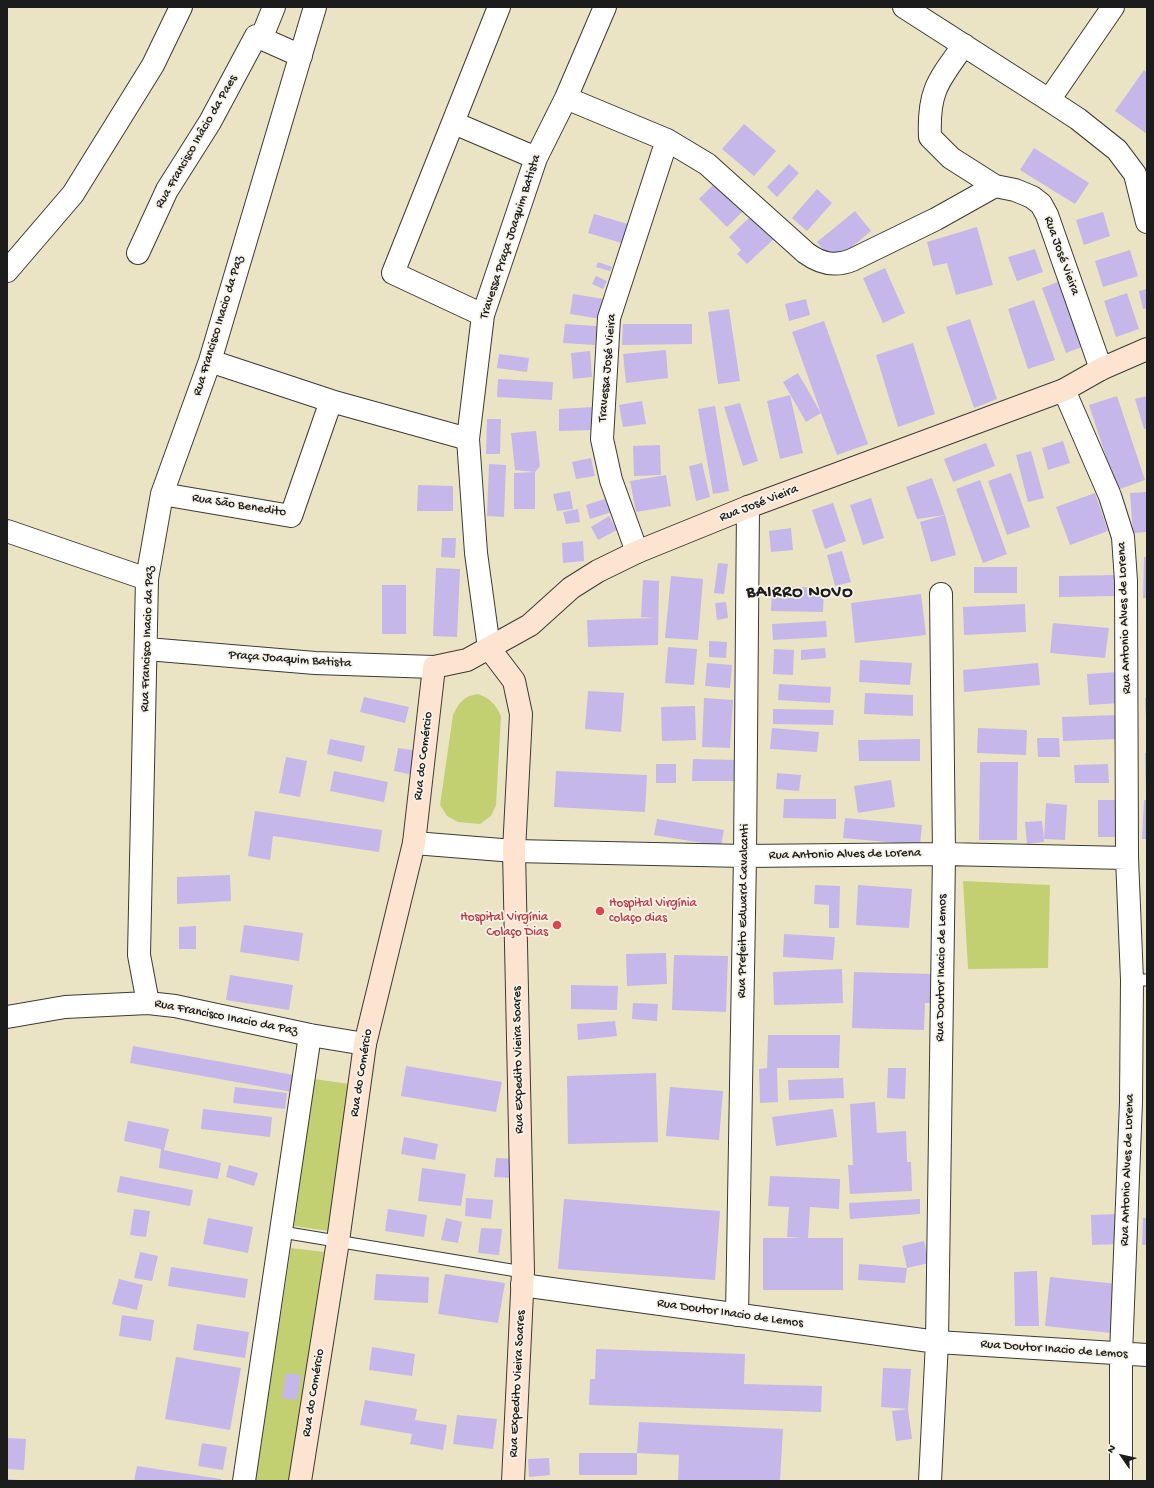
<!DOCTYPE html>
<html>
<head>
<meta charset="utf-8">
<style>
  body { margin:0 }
  #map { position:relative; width:1154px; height:1488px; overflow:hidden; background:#ebe4c4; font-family:"Gochi Hand",sans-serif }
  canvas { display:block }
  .frame { position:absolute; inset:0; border:8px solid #1c1c1c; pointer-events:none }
  .north { position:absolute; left:1102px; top:1436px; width:40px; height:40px; -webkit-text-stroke:3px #f7f3e8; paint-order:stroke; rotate:304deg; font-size:11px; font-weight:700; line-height:16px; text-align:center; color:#1c1c1c }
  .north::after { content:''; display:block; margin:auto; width:14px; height:18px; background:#1c1c1c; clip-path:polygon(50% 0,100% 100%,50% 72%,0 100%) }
</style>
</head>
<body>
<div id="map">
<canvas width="1154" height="1488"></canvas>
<div class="frame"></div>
<div class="north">N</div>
</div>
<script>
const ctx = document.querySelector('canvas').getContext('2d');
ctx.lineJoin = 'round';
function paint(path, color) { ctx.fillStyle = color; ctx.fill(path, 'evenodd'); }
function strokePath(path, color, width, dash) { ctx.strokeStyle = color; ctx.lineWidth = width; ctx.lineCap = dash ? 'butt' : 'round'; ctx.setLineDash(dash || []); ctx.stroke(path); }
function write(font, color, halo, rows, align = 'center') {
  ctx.font = font + ' "Gochi Hand",sans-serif'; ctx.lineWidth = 3.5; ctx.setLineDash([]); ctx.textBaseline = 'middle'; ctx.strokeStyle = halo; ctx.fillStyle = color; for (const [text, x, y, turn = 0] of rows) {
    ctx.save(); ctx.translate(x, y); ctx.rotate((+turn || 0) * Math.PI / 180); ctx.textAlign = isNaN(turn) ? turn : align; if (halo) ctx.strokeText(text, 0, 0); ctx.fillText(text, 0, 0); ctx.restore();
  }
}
const green = new Path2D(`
  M478,694C490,698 496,705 501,716L496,805L491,816L480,824L458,822L447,816L440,805L453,715C459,702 464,696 478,694Z
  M963,881L1050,885L1048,968L968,969Z
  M314,1079L349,1084L329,1231L294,1226Z
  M291,1248L324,1252L289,1481H255Z`);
const building = new Path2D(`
  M1144,70L1147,73V134L1115,111Z
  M744,124L776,151L754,176L722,149Z
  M1034,148L1089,183L1075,204L1020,170Z
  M789,164L799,173L777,197L767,187Z
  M721,177L749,205L727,227L699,199Z
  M817,189L832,203L807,231L792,218Z
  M855,211L871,231L834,262L817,242Z
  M1103,212L1110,236L1084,245L1076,220Z
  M754,213L776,237L747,264L737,254L741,250L729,237Z
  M594,214L631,225L625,244L588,233Z
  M977,227L993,285L956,295L947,263L933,266L927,242Z
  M1035,249L1043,272L1017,281L1008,257Z
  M1130,250L1138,276L1103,287L1095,261Z
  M598,262L612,267L610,271L596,267Z
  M885,268L905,313L883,323L863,278Z
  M596,276L607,281L603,289L592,284Z
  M1063,280L1087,345L1066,353L1042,288Z
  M1147,289V308L1143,309L1139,291Z
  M1127,293L1139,329L1116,337L1104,301Z
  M573,294L604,299L601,319L570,314Z
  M806,299L810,315L789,321L785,304Z
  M1034,300L1055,360L1028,369L1008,309Z
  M729,309L740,381L718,384L708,312Z
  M970,319L997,399L974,408L946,327Z
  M824,321L868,444L837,455L821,413L806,422L783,382L798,373L821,413L792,332Z
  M565,324L597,326L595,345L563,343Z
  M623,324H692V344L622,345Z
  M913,343L935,414L898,427L876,355Z
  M666,350L668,378L626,383L623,354Z
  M590,351L592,377L573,379L571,353Z
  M499,354L529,358L527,372L497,368Z
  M498,379L553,382L552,400L497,397Z
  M790,395L803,453L780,459L767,401Z
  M1117,396L1145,480L1117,490L1089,405Z
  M1147,396V429H1144L1135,399Z
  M642,401L646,424L623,427L619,405Z
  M740,403L758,461L743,466L724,407Z
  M715,406L729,491L713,494L698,409Z
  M593,407L594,430L559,431V409Z
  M487,419H501L500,454H486Z
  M536,431L540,466L535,472L515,470L511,433Z
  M1063,441L1070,463L1048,470L1042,448Z
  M986,443L995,466L953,482L944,459Z
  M660,445L661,475L634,476L633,446Z
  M1031,451L1044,498L1028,502L1016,455Z
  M591,458L595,476L576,479L572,462Z
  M702,463L710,497L696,501L689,466Z
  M489,464L506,465L504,517L487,516Z
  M535,472V509H514V473Z
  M1011,473L1030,527L1007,535L988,481Z
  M666,475L671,506L636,512L630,481Z
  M932,478L945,515L917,519L906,487Z
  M980,480L1007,554L983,563L956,489Z
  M418,485L453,486V511H417Z
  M570,491L573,509L557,511L553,494Z
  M1147,492V532L1133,533L1130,493Z
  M1095,493L1108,531L1070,545L1056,507Z
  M608,498L612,512L590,519L586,505Z
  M871,498L884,538L863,545L850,505Z
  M833,503L846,541L825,549L812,510Z
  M578,509L580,522L566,524L563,512Z
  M945,515L956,555L931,562L920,522Z
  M609,516L617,530L598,540L591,527Z
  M791,528L793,550L771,552L769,531Z
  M442,538H456L455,558L441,557Z
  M583,541L584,561L563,563L562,543Z
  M842,551L851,582L835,586L827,555Z
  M1144,557H1147V598H1143Z
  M718,563L728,564L724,594L714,593Z
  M974,567H1017V593H974Z
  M436,568L460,569L457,637L433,636Z
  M1119,575V596L1059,597V576Z
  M671,576L703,579L698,640L665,638Z
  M643,580L659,581L658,645L588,647L587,620L654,618L641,617Z
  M382,585H406V634H382Z
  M772,586L824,588L823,612L771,611Z
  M921,594L926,635L855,643L851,603Z
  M726,602L728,618L717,620L715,603Z
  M1025,604L1026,632L964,635L963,607Z
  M826,621L827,637L773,640L772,624Z
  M1053,623L1109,628L1105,658L1050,653Z
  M709,641L727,642L726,658L709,657Z
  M668,647L697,649L694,685L665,683Z
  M825,648L826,658L801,660V650Z
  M774,649L794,650L793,675L773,674Z
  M860,660L912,663L910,685L859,682Z
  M707,663L732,665L730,688L705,686Z
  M1038,663L1040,685L964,692L963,670Z
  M1119,672L1121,703L1089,705L1087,674Z
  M779,684L831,687L830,703L778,700Z
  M588,691L624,693L621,732L585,729Z
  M865,693L913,695V716L864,714Z
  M364,697L409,707L405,723L360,712Z
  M704,698L733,700L730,748L702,747Z
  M1145,698H1147V719H1146Z
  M695,706L696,740L662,741L661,707Z
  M773,709L834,710L833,725L773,724Z
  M1117,715L1118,739L1063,741L1062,717Z
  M772,728L819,732L817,752L770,749Z
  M978,728L1027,730L1026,755L977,753Z
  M1037,738H1059L1060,757H1038Z
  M330,739L365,746L362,762L327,754Z
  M920,739V761H859L858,740Z
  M398,748L418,751L414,775L394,771Z
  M1145,753H1147V792H1146Z
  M286,757L307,761L300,797L279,793Z
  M693,759L736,760L735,781H692Z
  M980,762H1018L1017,840H979Z
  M656,764H676V783H656Z
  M1108,764L1109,783H1075L1074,765Z
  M334,771L388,782L384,802L330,791Z
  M556,771L647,775L645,812L554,807Z
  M777,773L801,775L799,791L776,789Z
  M891,780L895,807L858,813L854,786Z
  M784,799H836V819L783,818Z
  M1098,800H1120L1119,837H1098Z
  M1144,800H1147V839H1142Z
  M1046,803L1067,805L1065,840L1044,839V842L1027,844L1025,822L1042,821L1044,839Z
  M255,811L382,830L379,852L273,836L270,860L248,856Z
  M845,818L922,825L920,845L843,838Z
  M657,819L724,830L721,846L654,835Z
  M230,875L231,901L177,904V877Z
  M815,885L840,886L839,928H829V905L814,904Z
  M858,885L912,889L909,928L856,925Z
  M244,925L303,933L299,961L240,952Z
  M196,926V949H179V927Z
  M784,934L835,937L833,960L783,957Z
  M666,953L667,984L627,986L626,954Z
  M674,955L728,956L726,1012L672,1010Z
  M842,969L843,1003L774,1005L773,972Z
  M854,972L933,974L932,1003H925L924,1030L852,1028Z
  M230,975L293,985L289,1010L226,1000Z
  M571,985L618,986L617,1010L571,1009Z
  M633,1003L658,1004L657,1021L632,1019Z
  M615,1021L617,1036L578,1040L577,1024Z
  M768,1035H840L839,1068H777L778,1102L760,1103L759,1069L767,1068Z
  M133,1046L294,1075L292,1092L130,1063Z
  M406,1066L502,1082L496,1112L401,1096Z
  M888,1068H906L905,1099L887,1098Z
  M656,1073L658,1142L568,1144L567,1076Z
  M843,1078L844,1098L789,1100L788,1080Z
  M235,1087L287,1093L285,1109L233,1103Z
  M670,1087L723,1091L719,1140L666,1136Z
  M875,1102L877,1133L906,1131L907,1162H911L912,1191L850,1194L848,1165H853L850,1104Z
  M203,1109L272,1117L270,1137L201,1129Z
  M833,1109L837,1137L776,1146L772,1117Z
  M128,1121L169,1129L164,1150L221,1163L218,1179L159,1168L161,1149L124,1141Z
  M404,1137L438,1144L435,1160L401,1154Z
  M496,1158L516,1159L514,1178L494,1177Z
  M229,1165L258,1173L254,1186L226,1177Z
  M422,1168L466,1174L461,1206L418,1201Z
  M120,1176L193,1190L190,1206L117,1192Z
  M770,1176L840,1179L839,1209L810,1207L808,1238H843V1290H763V1238H803L787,1237L789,1207L768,1206Z
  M466,1198L493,1200L491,1219L465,1216Z
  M564,1199L720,1211L715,1280L558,1269Z
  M920,1199V1214L850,1219L849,1203Z
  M134,1209L150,1211L146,1237L130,1235Z
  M388,1209L427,1215L424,1237L385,1231Z
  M1117,1214L1118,1244L1092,1245L1091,1215Z
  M208,1218L253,1227L248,1253L203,1244Z
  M446,1218L462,1222L458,1243L441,1240Z
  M1143,1218H1147V1245H1142Z
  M481,1228L502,1229L499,1255L478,1253Z
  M924,1241L929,1263L907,1268L902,1246Z
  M140,1252L158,1256L152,1281L134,1278Z
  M859,1264L907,1268L905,1283L858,1280Z
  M171,1267L248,1279L245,1298L168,1286Z
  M1037,1271L1039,1326H1015L1014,1272Z
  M376,1274L429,1277L428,1303L374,1300Z
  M445,1274L505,1283L498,1323L438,1314Z
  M1050,1277L1117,1284L1111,1333L1045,1326Z
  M119,1279L143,1285L137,1310L112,1304Z
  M122,1315L154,1320L151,1341L119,1336Z
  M197,1324L249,1332L245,1358L193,1350Z
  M372,1347L415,1354L412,1376L369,1370Z
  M596,1349L745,1354L744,1384L822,1386L821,1412L589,1405L590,1379H595Z
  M176,1357L241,1368L230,1430L165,1419Z
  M883,1368L911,1369L908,1409L881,1407Z
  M286,1373L301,1375L297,1400L282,1398Z
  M365,1400L417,1409L415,1420L447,1425L443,1450L410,1444L412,1434L360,1425Z
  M908,1409L912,1439L896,1441L892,1411Z
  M457,1415L497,1419L493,1449L453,1444Z
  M639,1422L783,1429L780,1481H678L679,1455L637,1453Z
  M7,1438L26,1439L24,1470L7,1469Z
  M202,1443L227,1447L223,1470L198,1466Z
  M579,1453H637V1475H579Z
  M549,1458L550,1475L529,1477L528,1459Z
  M137,1466L221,1479V1481H134Z
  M7,1479L19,1480V1481H7Z`);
const service = new Path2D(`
  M1132,980H1147
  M282,1232L523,1272`);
const minor = new Path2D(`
  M904,7L1049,100L1078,119L1117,150L1135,174L1147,222
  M261,39L274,7
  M964,45C938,81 928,91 930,137L951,158L995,186L1015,190L1032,197L1041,204L1047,215L1101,369
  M566,98L667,140L707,164L806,253C821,264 835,267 852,260L936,219L995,186
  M1049,100L1113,7
  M454,123L536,158
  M138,253L167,190L210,122L256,36L301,56
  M7,271L73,194L153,65L181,7
  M483,315L393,273L499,7
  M210,361L331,401L468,439
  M1064,390L1110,496L1123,537L1126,581L1127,858L1132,980L1131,1102L1121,1354V1481
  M162,494L291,516L331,401
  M7,531L147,579
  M637,552L611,480L602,439L609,318L667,140
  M489,648L476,553L468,439L483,315L536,158L566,98L605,7
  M147,649L315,663L434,667
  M414,843L514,851L745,856L944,854L1127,858
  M148,1003L139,955L147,579L162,494L210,361L315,7
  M7,1017L65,1007L148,1003L175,1006L310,1035L365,1044
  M522,1285L937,1342L1147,1355
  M737,1315L745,856L748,507
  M244,1481L310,1035
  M930,1481L937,1342L944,854L941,594`);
const secondary = new Path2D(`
  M489,648L514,681L521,714L514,851L523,1272L513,1481
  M300,1481L338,1241L365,1044L414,843L434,667L467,660L530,625L571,588L598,571L637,552L748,507L1064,390L1101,369L1147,349`);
const markers = [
  [600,911,5,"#e0444e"],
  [557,925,5,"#e0444e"]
];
const streetNames = [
  ["Rua Francisco Inâcio da Paes",197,142,-60],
  ["Travessa Praça Joaquim Batista",511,237,-72],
  ["Rua José Vieira",1061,256,70],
  ["Rua Francisco Inacio da Paz",219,326,-73],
  ["Travessa José Vieira",608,368,-85],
  ["Rua José Vieira",759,504,-21],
  ["Rua São Benedito",239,506,9],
  ["Rua Antonio Alves de Lorena",1125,618,-92],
  ["Rua Francisco Inacio da Paz",148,639,-88],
  ["Praça Joaquim Batista",290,660,4],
  ["Rua do Comércio",424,756,-83],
  ["Rua Antonio Alves de Lorena",845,855,-1],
  ["Rua Prefeito Edward Cavalcanti",744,911,-89],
  ["Rua Doutor Inacio de Lemos",942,968,-89],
  ["Rua Francisco Inacio da Paz",226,1018,11],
  ["Rua Expedito Vieira Soares",519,1060,-91],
  ["Rua do Comércio",362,1073,-81],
  ["Rua Antonio Alves de Lorena",1128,1170,-88],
  ["Rua Doutor Inacio de Lemos",730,1314,8],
  ["Rua Doutor Inacio de Lemos",1054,1350,4],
  ["Rua Expedito Vieira Soares",518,1384,-87],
  ["Rua do Comércio",314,1393,-81]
];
const healthNames = [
  ["Hospital Virgínia",609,904],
  ["colaço dias",609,919],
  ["Hospital Virgínia",548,918,"right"],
  ["Colaço Dias",548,933,"right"]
];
const districtNames = [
  ["BAIRRO NOVO",800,593]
];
paint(green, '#c2d072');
paint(building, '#c5b7ea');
strokePath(service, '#3b3a35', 13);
strokePath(minor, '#3b3a35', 24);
strokePath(secondary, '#3b3a35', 24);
strokePath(service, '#fff', 11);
strokePath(minor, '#fff', 22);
strokePath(secondary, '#fde4d0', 22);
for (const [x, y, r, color] of markers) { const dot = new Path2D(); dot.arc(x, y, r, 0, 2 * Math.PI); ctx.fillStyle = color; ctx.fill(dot); strokePath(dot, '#f7f3e8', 1.5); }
write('13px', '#1c1c1c', '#f7f3e8', streetNames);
write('13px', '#be3a42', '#f7f3e8', healthNames, 'left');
ctx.letterSpacing = '1px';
write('bold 17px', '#1c1c1c', '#f7f3e8', districtNames);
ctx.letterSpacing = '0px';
</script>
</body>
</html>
